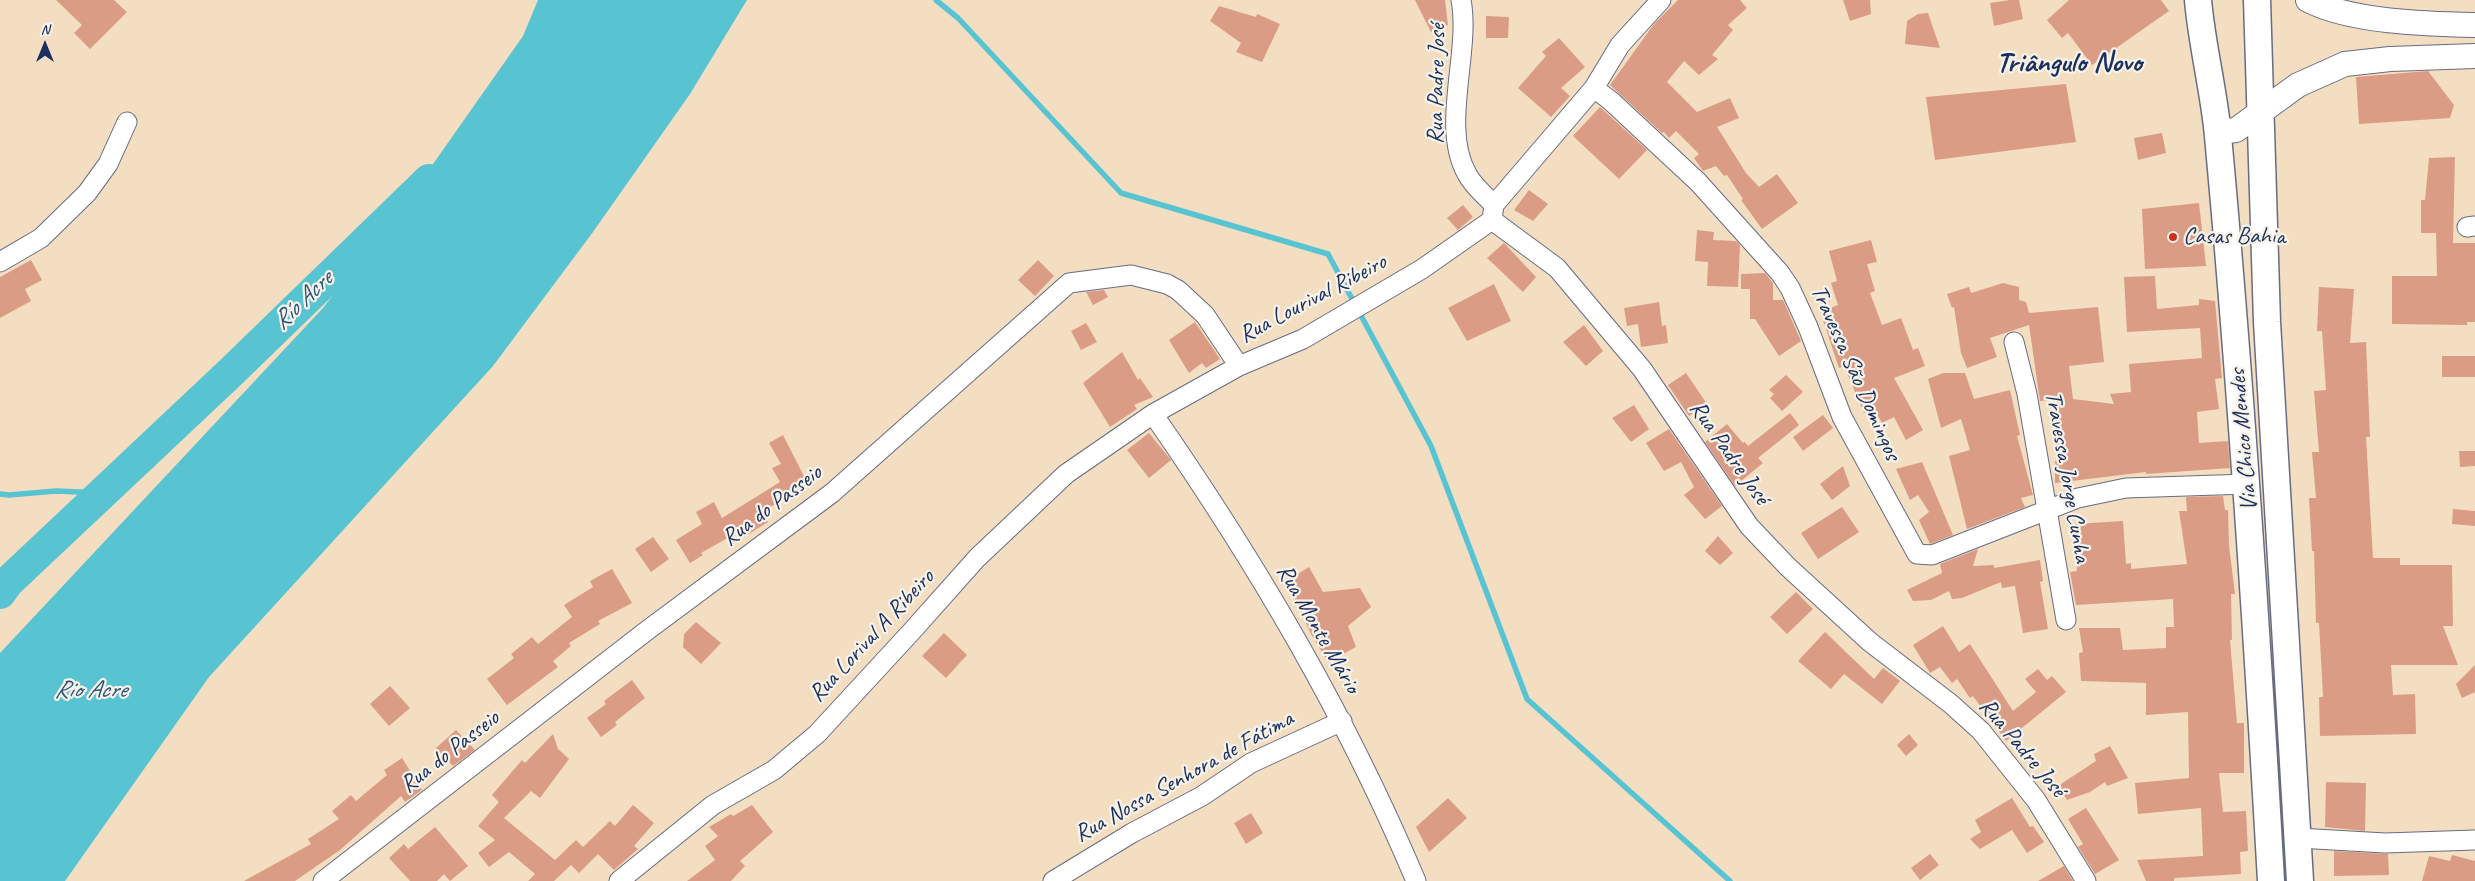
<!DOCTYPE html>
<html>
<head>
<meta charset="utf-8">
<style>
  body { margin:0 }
  #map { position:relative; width:2475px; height:881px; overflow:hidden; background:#f3dec2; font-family:Caveat,sans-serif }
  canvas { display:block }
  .north { position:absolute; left:20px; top:20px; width:50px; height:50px; -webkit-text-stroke:4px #f7f3e8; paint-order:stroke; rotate:0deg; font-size:14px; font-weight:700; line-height:20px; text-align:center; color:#1b2f5e }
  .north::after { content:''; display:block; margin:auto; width:18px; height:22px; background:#1b2f5e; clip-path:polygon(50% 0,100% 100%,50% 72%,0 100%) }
</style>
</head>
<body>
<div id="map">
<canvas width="2475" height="881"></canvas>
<div class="north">N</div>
</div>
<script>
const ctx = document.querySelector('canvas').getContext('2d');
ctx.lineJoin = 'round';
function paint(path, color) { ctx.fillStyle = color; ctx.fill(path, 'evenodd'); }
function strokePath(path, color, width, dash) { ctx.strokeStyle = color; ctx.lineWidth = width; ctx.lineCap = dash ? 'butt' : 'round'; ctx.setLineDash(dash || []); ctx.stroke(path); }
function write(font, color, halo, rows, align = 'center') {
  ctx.font = font + ' Caveat,sans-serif'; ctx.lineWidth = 4.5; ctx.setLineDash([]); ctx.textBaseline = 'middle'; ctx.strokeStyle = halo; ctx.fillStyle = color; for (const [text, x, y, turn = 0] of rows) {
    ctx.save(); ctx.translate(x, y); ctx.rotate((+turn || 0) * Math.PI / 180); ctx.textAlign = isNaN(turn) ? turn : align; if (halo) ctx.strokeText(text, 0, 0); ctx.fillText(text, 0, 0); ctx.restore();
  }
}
const water = new Path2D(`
  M538,0H747L690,94L593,232L493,366L209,677L65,881H0V653L323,308L426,174L523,36Z`);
const stream = new Path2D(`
  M936,0L958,18L1121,193L1328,254L1431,446L1527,699L1730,881
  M0,494L9,495L56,491L103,493`);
const river = new Path2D(`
  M0,593L8,582L230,373L429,180`);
const building = new Path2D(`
  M56,0H114L127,12L90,49L74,33L82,25Z
  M1415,0H1445L1448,25L1431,32Z
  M1678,0H1740L1747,8L1728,25L1733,30L1712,55L1718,59L1699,75L1684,61L1667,82L1697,112L1730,98L1739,118L1717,127L1746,173L1759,187L1777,174L1798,203L1762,229L1741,200L1743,199L1727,175L1724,176L1716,166L1703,171L1694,158L1699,154L1676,131L1669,138L1664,132L1662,133L1610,85L1654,24Z
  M1843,0H1870L1871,14L1850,21Z
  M2010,0H2019L2023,19L1994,26L1990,3Z
  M2069,0H2161L2169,11L2092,65L2068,33L2062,38L2047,20Z
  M1219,6L1256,17L1257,14L1280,24L1262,62L1236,52L1241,43L1210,21Z
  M1928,13L1940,48L1905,44L1907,21L1918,14Z
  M1486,16L1509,17L1508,38H1486Z
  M1559,38L1585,67L1561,88L1570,96L1551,117L1518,88L1546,56L1542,52Z
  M2428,71L2454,105L2450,118L2359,124L2356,77Z
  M2066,84L2076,142L1935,160L1926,97Z
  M1600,107L1647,150L1619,179L1573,136Z
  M2162,133L2166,153L2138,160L2134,138Z
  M2455,157L2453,243H2475V322H2467V325L2392,324V276H2437L2436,233H2421V200H2425L2429,158Z
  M1529,190L1548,204L1533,221L1514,210Z
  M2199,203L2206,266L2145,269L2142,209Z
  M1463,205L1473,217L1458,230L1447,218Z
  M1697,230L1714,232L1713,240L1736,241L1740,245L1738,287L1707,286L1708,262L1695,261Z
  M1871,240L1877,262L1867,264L1875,291L1870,293L1882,325L1901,318L1913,350L1918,348L1925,366L1894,378L1923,430L1906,440L1894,417L1882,423L1874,409L1864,413L1844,366L1839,368L1823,320L1831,317L1828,309L1838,305L1831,283L1837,281L1829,251Z
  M1504,243L1536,277L1523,292L1487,258Z
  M31,260L42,280L25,289L31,301L0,318V277Z
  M1038,260L1054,276L1035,296L1018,280Z
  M1765,273L1773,283V300H1783L1801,341L1779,356L1755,319H1750V289H1741V274Z
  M2155,276L2157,309L2199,305V299L2215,301L2222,378L2215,379L2219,409L2197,412L2199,443L2228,441L2230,468L2146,474V472L2055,483V461L2062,460V432L2054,433V400L2040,401L2029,325L1990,338L1997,357L1967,368L1961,353L1954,307L1952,308L1947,294L1969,287L1971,293L2003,283L2019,287V300L2026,302L2029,313L2098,307L2104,362L2069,366L2073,399L2114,404L2110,394L2131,392L2129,364L2202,358L2200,328L2127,332L2124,277Z
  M1494,284L1511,321L1467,341L1448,308Z
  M2319,287L2354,289L2350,343L2366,342L2370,437H2366L2373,558H2400V565H2452L2453,626H2443L2458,665H2391L2393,695L2415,694L2416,734L2320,736L2319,697H2323L2319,623H2316L2314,551H2312L2309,498H2316L2312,452H2319L2314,391L2326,390L2322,331H2317Z
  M1104,290L1108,297L1093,305L1086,292Z
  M1659,302L1662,326L1666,325L1668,343L1641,347L1638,324L1627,326L1624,308Z
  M1195,322L1220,359L1206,368L1202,363L1189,373L1169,340Z
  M1086,323L1097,342L1081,350L1071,331Z
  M1584,325L1603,351L1586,366L1563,342Z
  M1122,352L1138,380L1140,378L1153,397L1134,405L1137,409L1110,427L1083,383Z
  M2442,356H2475V377H2442Z
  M1686,373L1707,404L1689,416L1668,385Z
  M1943,373H1965L1974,399L2010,390L2020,435L2017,436L2033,495L2021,498L2025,507L1967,529L1949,456L1970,450L1961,419L1941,428L1928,379Z
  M1786,375L1803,392L1782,411L1770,398L1774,394L1769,390Z
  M1634,405L1649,429L1631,442L1612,418Z
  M1790,413L1799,425L1758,458L1763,463L1735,486L1705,442L1727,424L1743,443L1745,442L1748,446Z
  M1823,415L1833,428L1803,451L1793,437Z
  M1669,429L1722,506L1705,519L1684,495L1694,487L1681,462L1664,471L1646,443Z
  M1149,433L1171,460L1149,478L1127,450Z
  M783,435L809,486L761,512L768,522L744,537L740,531L701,553L703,555L690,563L676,540L702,524L696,512L714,502L722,518L780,482L772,468L781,464L769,443Z
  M2459,451H2475V466L2460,467Z
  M1922,462L1953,535L1930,544L1919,520L1929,512L1918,495L1910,500L1896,469Z
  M1843,466L1850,486L1832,500L1820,484Z
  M2223,496L2225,510H2228L2229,546L2235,594H2231L2232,640H2230L2237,723H2244V773H2219L2223,812L2246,811L2248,851L2240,852L2241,874L2174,878V881H2146L2137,860L2203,856L2201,808L2138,814L2135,783L2189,778L2188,712L2146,715V683L2081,681L2079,653L2083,652L2079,628H2120L2123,650L2166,648V627H2174L2173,599L2076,605L2070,572L2077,571L2074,524L2123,521L2126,564L2131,563V569L2187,564L2179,511H2187L2186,497Z
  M1842,507L1859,532L1818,559L1801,533Z
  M2453,509L2475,511V526L2452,524Z
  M1718,536L1733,553L1720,565L1705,551Z
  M653,537L669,559L651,572L635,549Z
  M1978,549L1973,566L1994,565V568L2040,560L2043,581L2040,582L2048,629L2023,633L2015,586L2002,588L2001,582L1962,598L1952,599L1949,591L1931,600L1913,601L1907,590L1942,573L1940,564Z
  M1309,567L1323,592L1360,588L1371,607L1348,626L1356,647L1328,662L1311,634L1296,602L1290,579Z
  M612,569L632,603L598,621L600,624L569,643L571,646L553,661L558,667L507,705L487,679L514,658L511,654L532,637L538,644L572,617L564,605L593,587L590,581Z
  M1796,592L1813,609L1787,634L1770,617Z
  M696,622L721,643L701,664L683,647L684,634Z
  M1943,626L1959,652L1970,644L2013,711L2036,692L2025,679L2038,669L2047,680L2052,676L2066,692L2006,741L1973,696L1970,698L1957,679L1952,683L1940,667L1930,673L1913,645Z
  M1825,632L1874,679L1883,668L1900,681L1882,704L1844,674L1831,689L1798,661Z
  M944,633L967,655L946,678L922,656Z
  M2475,665V692L2462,698L2456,684Z
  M632,680L645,698L615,722L617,725L601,737L587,718L606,704L604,701Z
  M390,686L410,708L389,726L370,704Z
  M456,730L475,750L453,766L436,748Z
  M553,734L558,749L569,759L540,798L531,791L504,818L555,860L576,840L583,847L610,821L615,826L633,805L654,823L634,846L638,849L614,870L598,854L579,873L571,865L554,881H528L535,874L509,852L489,867L478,853L495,840L478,826L499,802L492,795L522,760L525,763Z
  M1909,734L1918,745L1906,756L1897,745Z
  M2110,746L2128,778L2107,786L2105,782L2090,792L2067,800L2058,786L2096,761L2094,754Z
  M402,758L422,790L405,802L401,796L340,850L295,881H244L311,844L308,839L339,819L332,811L351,795L356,801L387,775L384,770Z
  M2326,782L2366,783L2365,831L2325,827Z
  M1448,798L1467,818L1429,852L1416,827Z
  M2012,798L2030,827L2033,826L2044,842L2027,853L2012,830L1980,849L1970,839L1981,832L1975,820Z
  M752,805L773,832L740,861L745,866L731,881H687L715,860L705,846L718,836L709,827L731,814L733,816Z
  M2086,808L2119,860L2095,874L2078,847L2083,844L2068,819Z
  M1251,813L1263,833L1246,844L1234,823Z
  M435,827L468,866L450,881L444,874L437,881H410L389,858L404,844L408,849Z
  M2334,851L2388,854L2389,875L2334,876Z
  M1930,854L1939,865L1920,880L1911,868Z
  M2452,855L2475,861V881H2422L2429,856L2450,861Z
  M2064,866L2073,881H2038Z`);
const minor = new Path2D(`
  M1461,0C1471,52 1440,127 1467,174C1473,186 1485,195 1494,205
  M1594,88L1611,101L1698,182L1780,273L1790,288L1808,327L1842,417L1917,554L1932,555L2078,498L2126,488L2248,484
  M1494,205L1492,220L1557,268L1642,369L1749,526L1788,567L1870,642L1951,704L1981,731L2036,800L2086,881
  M1494,205L1594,88L1620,45L1661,0
  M2467,227L2475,226
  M0,262L41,238L87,193L108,164L127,122
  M2014,342L2027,394L2066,620
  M1153,414C1257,564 1345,713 1416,881
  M2298,838L2385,843L2475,840
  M323,881L649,629L832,493L1069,283L1131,275L1167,284L1178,290L1205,315L1239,366
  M619,881L713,805L774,770L817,734L912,631L977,558L1066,474L1153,414L1239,366L1303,339L1422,269L1492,220
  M1053,881L1132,833L1202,796L1251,763L1342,721`);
const tertiary = new Path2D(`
  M2308,0C2351,22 2426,24 2475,25
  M2218,132L2236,130L2298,85L2345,64L2390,59L2475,56`);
const secondary = new Path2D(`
  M2198,0C2202,46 2214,91 2218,136C2241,384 2257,632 2271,881
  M2257,0L2267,322L2300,881`);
const markers = [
  [2173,237,5,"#c8321e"]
];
const streetNames = [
  ["Rua Padre José",1437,84,-89],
  ["Rua Lourival Ribeiro",1313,299,-28],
  ["Travessa São Domingos",1855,373,66],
  ["Via Chico Mendes",2244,440,-95],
  ["Rua Padre José",1729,453,55],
  ["Travessa Jorge Cunha",2067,477,80],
  ["Rua do Passeio",772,506,-37],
  ["Rua Monte Mário",1318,629,60],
  ["Rua Lorival A Ribeiro",872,636,-47],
  ["Rua Padre José",2022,748,50],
  ["Rua do Passeio",450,752,-38],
  ["Rua Nossa Senhora de Fátima",1184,777,-29]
];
const poiNames = [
  ["Casas Bahia",2183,237]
];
const waterNames = [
  ["Río Acre",303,301,-44],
  ["Rio Acre",90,690]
];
const districtNames = [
  ["Triângulo Novo",2069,63]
];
paint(water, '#58c4d2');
strokePath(stream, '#58c4d2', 5.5);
strokePath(river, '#58c4d2', 32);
paint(building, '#db9c86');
strokePath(minor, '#676c81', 21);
strokePath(tertiary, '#676c81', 26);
strokePath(secondary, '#676c81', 29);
strokePath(minor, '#fff', 19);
strokePath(tertiary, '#fff', 24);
strokePath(secondary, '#fff', 26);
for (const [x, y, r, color] of markers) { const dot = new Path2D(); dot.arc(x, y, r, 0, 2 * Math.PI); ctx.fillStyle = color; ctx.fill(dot); strokePath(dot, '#f7f3e8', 2); }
write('24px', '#1b2f5e', '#f7f3e8', streetNames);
write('24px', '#1b2f5e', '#f7f3e8', poiNames, 'left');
write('italic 25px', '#2a547b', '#f7f3e8', waterNames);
write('bold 29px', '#1b2f5e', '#f7f3e8', districtNames);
</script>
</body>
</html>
